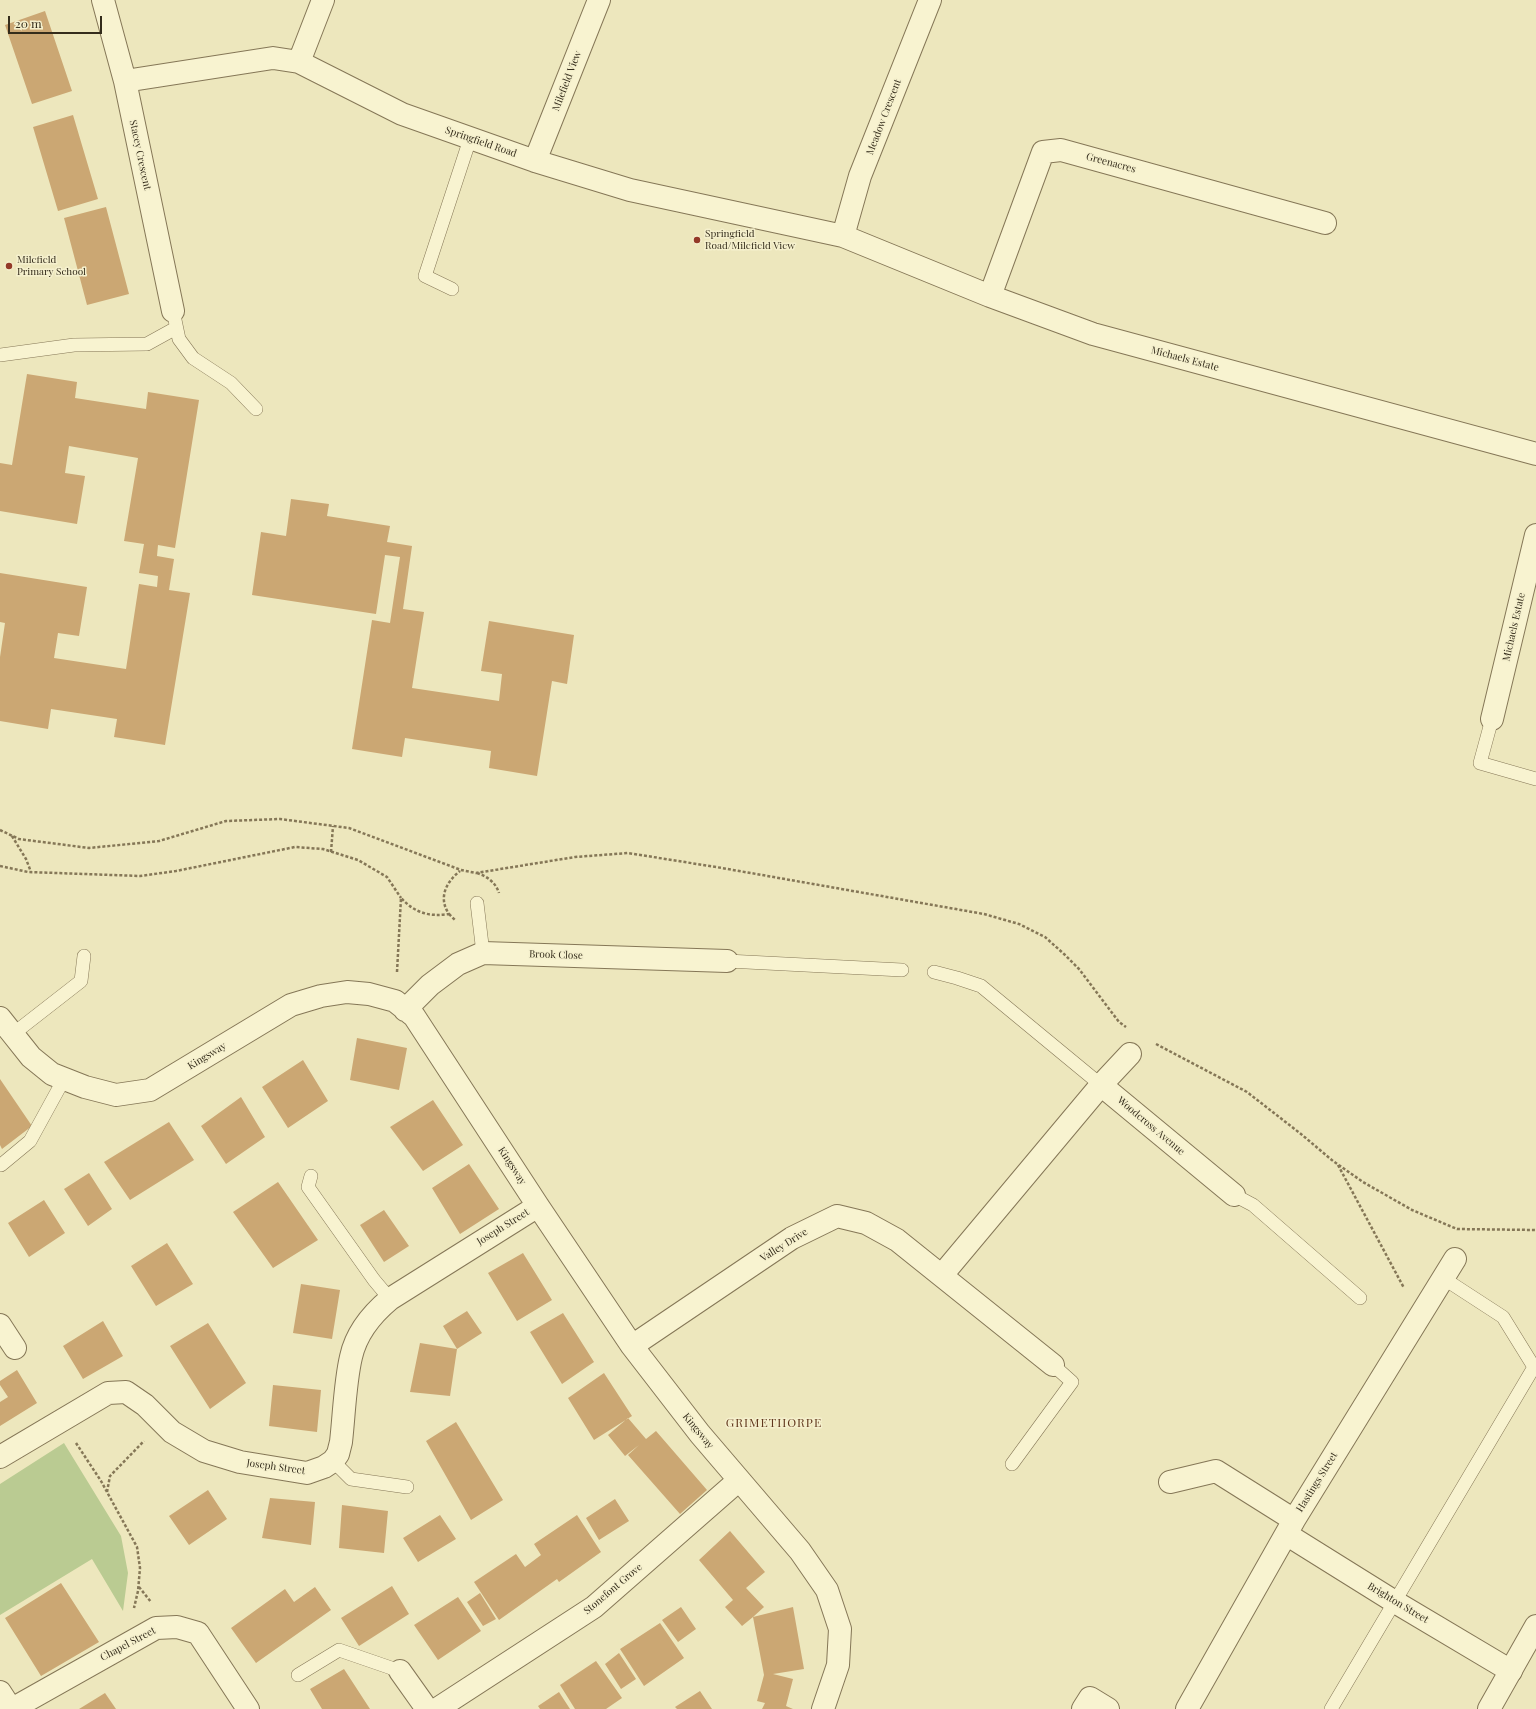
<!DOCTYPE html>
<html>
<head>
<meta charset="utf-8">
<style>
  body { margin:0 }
  #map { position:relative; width:1536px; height:1709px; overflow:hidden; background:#ede7bd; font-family:"Playfair Display",serif }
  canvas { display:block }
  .scale { position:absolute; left:8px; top:16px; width:94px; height:18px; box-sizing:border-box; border:2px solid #342c1b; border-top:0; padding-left:5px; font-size:12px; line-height:14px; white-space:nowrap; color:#342c1b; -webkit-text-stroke:3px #f5f0cd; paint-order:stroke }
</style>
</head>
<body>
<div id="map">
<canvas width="1536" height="1709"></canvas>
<div class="scale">20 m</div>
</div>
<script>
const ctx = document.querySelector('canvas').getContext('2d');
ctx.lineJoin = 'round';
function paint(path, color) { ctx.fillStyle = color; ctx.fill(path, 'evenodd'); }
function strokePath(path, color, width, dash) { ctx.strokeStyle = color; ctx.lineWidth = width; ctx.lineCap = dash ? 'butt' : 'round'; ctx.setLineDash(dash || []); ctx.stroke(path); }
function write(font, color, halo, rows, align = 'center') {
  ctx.font = font + ' "Playfair Display",serif'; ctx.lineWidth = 3; ctx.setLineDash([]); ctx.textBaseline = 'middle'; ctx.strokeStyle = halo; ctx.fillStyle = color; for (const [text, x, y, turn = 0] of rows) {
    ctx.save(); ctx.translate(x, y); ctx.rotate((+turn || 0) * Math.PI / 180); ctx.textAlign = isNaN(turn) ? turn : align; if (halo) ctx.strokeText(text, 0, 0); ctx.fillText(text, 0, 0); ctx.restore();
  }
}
const green = new Path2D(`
  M64,1443L121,1536L128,1573L123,1611L92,1559L0,1615V1484Z`);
const building = new Path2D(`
  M45,11L72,91L32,104L5,25Z
  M73,115L98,199L58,211L33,127Z
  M106,207L129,294L87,305L64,218Z
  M27,374L77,382L75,398L146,409L148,392L199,400L175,548L158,545L157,556L174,559L169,590L190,593L165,745L114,737L117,719L51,709L48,729L0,721V657L5,623L0,622V573L87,587L79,636L58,633L54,658L126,669L139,584L157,587L158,576L139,573L144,544L124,541L138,458L69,446L65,473L85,476L77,524L0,511V463L12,465Z
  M291,499L329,504L327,516L390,526L387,542L412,546L403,609L424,612L412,688L499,701L502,674L481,671L489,621L574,635L567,684L552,681L537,776L489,768L491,751L405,738L402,757L352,749L372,620L390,623L400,557L385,555L376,614L252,595L261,532L286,536Z
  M357,1038L407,1048L399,1090L350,1080Z
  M303,1060L328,1101L288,1128L262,1087Z
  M0,1079L32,1126L2,1149L0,1145Z
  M241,1097L265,1137L226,1164L201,1126Z
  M433,1100L463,1145L423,1171L390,1127Z
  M169,1122L194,1160L130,1200L104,1162Z
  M469,1164L499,1209L460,1234L432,1188Z
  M89,1173L112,1209L88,1226L64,1189Z
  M278,1182L318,1240L273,1268L233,1212Z
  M44,1200L65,1233L29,1257L8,1223Z
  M384,1210L409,1246L384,1262L360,1225Z
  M167,1243L193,1284L156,1306L131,1266Z
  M523,1253L552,1300L517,1321L488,1273Z
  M301,1284L340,1290L332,1339L293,1333Z
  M467,1311L482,1333L457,1349L443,1326Z
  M563,1313L594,1362L562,1384L530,1332Z
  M103,1321L123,1356L83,1379L63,1346Z
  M208,1323L246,1383L210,1409L170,1346Z
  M420,1343L457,1349L450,1396L410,1392Z
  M17,1370L37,1403L0,1426V1402L8,1397L0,1385V1381Z
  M604,1373L632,1416L594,1440L568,1398Z
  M273,1385L321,1390L317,1432L269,1426Z
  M628,1418L646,1439L656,1431L707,1490L680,1514L628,1455L639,1445L625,1456L608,1435Z
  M456,1422L503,1500L471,1520L426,1441Z
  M208,1490L227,1519L189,1545L169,1516Z
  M270,1498L315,1502L311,1545L262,1538Z
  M615,1499L629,1521L599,1540L586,1518Z
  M342,1505L388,1511L384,1553L339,1548Z
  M440,1515L456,1539L418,1562L403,1538Z
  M577,1515L601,1552L559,1582L557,1579L499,1620L474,1582L516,1554L525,1567L541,1555L534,1544Z
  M730,1531L765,1572L746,1588L764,1607L753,1617L793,1607L804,1669L773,1674L793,1679L786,1706L793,1709H762L765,1703L757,1701L764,1675L753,1617L742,1626L725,1607L733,1600L699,1560Z
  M61,1583L99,1642L41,1676L5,1618Z
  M392,1586L409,1614L359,1646L341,1618Z
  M315,1587L331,1610L256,1663L231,1628L285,1589L294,1602Z
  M480,1593L496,1619L483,1626L467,1602Z
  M458,1597L481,1631L438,1660L414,1625Z
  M681,1607L696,1629L678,1642L662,1620Z
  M660,1623L684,1658L644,1686L620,1649Z
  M619,1653L636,1679L621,1689L605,1664Z
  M596,1661L622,1698L606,1709H575L560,1685Z
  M344,1669L370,1709H322L310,1689Z
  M700,1691L712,1709H677L675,1707Z
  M559,1692L570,1709H540L538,1706Z
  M105,1693L116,1709H79Z`);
const path = new Path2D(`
  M0,830L19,839L89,848L159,841L226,821L280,819L349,828L461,870L476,873L575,857L628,853L722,868L984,914L1019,924L1045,937L1064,954L1079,969L1119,1022L1126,1027
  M12,836L26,859L31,872
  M331,852L333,826
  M0,866L28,872L140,876L176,871L295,847L323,849L358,860L387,877L401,898
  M477,873C487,876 496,883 499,893
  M449,914L456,921
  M397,972L401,898C415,913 429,917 449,914C438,898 446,882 460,871
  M1156,1044L1247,1092L1301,1134L1333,1161L1363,1182L1412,1210L1457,1229L1536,1230
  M1338,1165L1404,1288
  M76,1443L101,1481L137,1547L140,1568L138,1591L134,1608
  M107,1492L110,1476L144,1441
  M139,1587L151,1602`);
const service = new Path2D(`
  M452,289L425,276L470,139
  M175,320L179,339L193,358L231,383L256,409
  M0,355L74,345L147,344L176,328
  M1492,719L1480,763L1536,779
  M477,903L483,953
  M727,961L902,970
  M934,972L957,978L981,986L1101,1085
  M13,1034L81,981L84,956
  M1,1165L30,1141L64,1079
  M311,1176L308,1187L374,1280L390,1299
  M1234,1195L1253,1205L1360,1298
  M333,1461L351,1479L407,1487
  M1012,1464L1072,1382L1053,1365
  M298,1675L339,1650L400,1671
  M1331,1709L1534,1367L1503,1317L1443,1278`);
const minor = new Path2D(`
  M103,0L125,81L173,311
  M299,62L323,0
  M125,81L273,58L299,62L402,114L535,161L630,190L843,236L990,296L1093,334L1536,454
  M535,161L599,0
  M843,236L860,176L930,0
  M990,296L1043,152L1061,150L1325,223
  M1492,719L1536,535
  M405,1010L430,985L458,964L483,953L727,961
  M0,1018L31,1057L52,1074L85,1087L116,1095L150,1090L291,1005L321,996L347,992L369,994L395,1001L414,1016L538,1206L632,1346L700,1434L800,1551L827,1590L840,1629L838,1665L823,1709
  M1130,1054L1101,1085L1234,1195
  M942,1275L1101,1085
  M0,1325L15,1348
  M632,1346L792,1238L837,1216L866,1223L897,1240L1053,1365
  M0,1457L108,1393L126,1392L145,1405L172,1432L204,1451L240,1462L307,1473L324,1467L333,1461L338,1454L341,1442C344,1416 345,1382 351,1357C356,1334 372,1314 390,1299L538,1206
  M1170,1482L1216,1471L1294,1520
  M1286,1534L1395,1602L1511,1671
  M400,1671L427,1709
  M12,1709L156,1628L177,1627L198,1633L248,1709
  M437,1709L594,1607L739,1480
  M1083,1709L1090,1698L1108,1709
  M1187,1709L1294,1520L1455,1259`);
const tertiary = new Path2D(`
  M0,1692L11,1709
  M1489,1709L1536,1626`);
const markers = [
  [697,240,4,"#933927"],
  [9,266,4,"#933927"]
];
const streetNames = [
  ["Milefield View",567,81,-69],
  ["Meadow Crescent",884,117,-69],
  ["Springfield Road",481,142,19],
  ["Stacey Crescent",140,155,78],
  ["Greenacres",1111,163,15],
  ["Michaels Estate",1185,359,15],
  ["Michaels Estate",1514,627,-77],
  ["Brook Close",556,955,2],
  ["Kingsway",207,1056,-31],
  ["Woodcross Avenue",1151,1126,40],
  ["Kingsway",512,1166,57],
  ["Joseph Street",503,1227,-32],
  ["Valley Drive",784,1245,-32],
  ["Kingsway",698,1431,51],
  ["Joseph Street",276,1467,8],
  ["Hastings Street",1317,1482,-58],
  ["Stonefont Grove",613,1589,-40],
  ["Brighton Street",1398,1603,31],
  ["Chapel Street",128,1644,-28]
];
const poiNames = [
  ["Springfield",705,234],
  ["Road/Milefield View",705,246],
  ["Milefield",17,260],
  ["Primary School",17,272]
];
const quarterNames = [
  ["GRIMETHORPE",774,1423]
];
paint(green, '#bacb92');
paint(building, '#cba773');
strokePath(service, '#857757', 14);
strokePath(minor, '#857757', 24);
strokePath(tertiary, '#857757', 24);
strokePath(path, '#857757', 2.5, [3, 2]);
strokePath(service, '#f8f3d0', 13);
strokePath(minor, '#f8f3d0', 22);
strokePath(tertiary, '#f8f3d0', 22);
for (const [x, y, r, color] of markers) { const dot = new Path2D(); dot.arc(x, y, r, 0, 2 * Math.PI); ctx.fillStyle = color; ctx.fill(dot); strokePath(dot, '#f5f0cd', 1.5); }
write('10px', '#342c1b', '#f5f0cd', streetNames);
write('10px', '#342c1b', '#f5f0cd', poiNames, 'left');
ctx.letterSpacing = '1px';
write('12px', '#60361b', '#f5f0cd', quarterNames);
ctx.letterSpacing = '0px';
</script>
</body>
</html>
